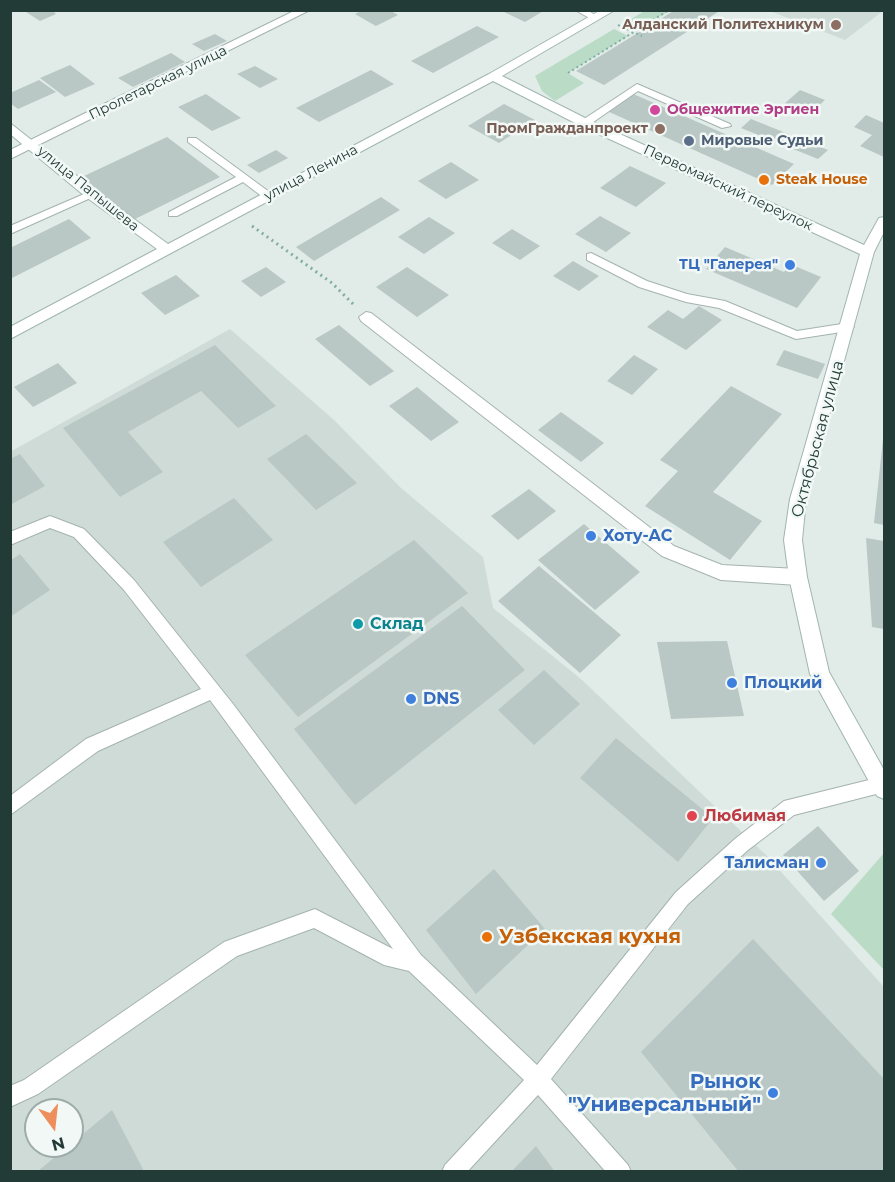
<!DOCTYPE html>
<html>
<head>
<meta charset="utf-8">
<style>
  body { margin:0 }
  #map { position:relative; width:895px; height:1182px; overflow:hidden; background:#e1ebe7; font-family:Montserrat,sans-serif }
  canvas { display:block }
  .frame { position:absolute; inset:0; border:12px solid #223b37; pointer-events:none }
  .north { position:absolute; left:24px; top:1098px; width:60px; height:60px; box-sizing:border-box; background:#f1f8f5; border:2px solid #9eaca9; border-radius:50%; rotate:165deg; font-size:16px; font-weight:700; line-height:24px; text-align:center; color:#223b37 }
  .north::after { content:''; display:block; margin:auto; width:21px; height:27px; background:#ee8e5c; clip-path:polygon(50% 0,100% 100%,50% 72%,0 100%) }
</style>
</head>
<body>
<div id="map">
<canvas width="895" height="1182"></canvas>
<div class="frame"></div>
<div class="north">N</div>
</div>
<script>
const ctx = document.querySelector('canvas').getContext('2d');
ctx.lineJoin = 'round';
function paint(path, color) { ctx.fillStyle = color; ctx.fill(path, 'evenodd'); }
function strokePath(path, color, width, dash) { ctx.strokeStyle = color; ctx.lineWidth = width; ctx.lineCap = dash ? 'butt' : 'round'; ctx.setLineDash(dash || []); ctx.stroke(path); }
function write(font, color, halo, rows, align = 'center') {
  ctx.font = font + ' Montserrat,sans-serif'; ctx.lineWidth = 5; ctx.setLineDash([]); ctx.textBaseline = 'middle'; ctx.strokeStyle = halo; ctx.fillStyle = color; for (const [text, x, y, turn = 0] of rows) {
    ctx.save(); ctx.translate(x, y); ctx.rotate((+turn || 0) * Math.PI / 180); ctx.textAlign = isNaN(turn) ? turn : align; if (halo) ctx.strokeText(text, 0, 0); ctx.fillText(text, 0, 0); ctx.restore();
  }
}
const built = new Path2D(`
  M770,11H883L845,40Z
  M230,329L334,420L401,488L483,557L493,608L581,679L766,855L884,987V1171H11L10,452ZM36,1110H72V1146H36Z`);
const green = new Path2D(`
  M646,10L669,11L637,30L623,24Z
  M614,29L628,36L568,73L584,83L555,101L542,91L535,76Z
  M884,853V970L831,914Z`);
const building = new Path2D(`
  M29,10H52L56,14L40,21L26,12Z
  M363,10H389L398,15L376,26L355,14Z
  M500,10H545L525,22Z
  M675,10H721L604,85L576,71Z
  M477,26L499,37L433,73L411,61Z
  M215,34L227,41L204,51L192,44Z
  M171,53L185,62L133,87L118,78Z
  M70,65L95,84L65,97L40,78Z
  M255,66L278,79L260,88L237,74Z
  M371,70L394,84L319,122L296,108Z
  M39,80L56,92L18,109L10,103V93Z
  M800,90L825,100L809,115L784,104Z
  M631,93L794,164L772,185L607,111Z
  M206,94L241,118L212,131L178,107Z
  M504,104L535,120L499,143L468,126Z
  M866,115L884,123V157L860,146L872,135L854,127Z
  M751,119L828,150L818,159L741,128Z
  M167,137L220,177L133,220L82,177Z
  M276,150L288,158L259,173L247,165Z
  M451,162L479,180L446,199L418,181Z
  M630,166L666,183L636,207L600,188Z
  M381,197L400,210L314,261L296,247Z
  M600,216L631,233L606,252L575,234Z
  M429,217L455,233L424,254L398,237Z
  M69,219L91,238L10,279V248Z
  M512,229L540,246L520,260L492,243Z
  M725,247L784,272L790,264L821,277L797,308L706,269Z
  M573,261L599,276L579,291L553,276Z
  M266,267L286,282L261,297L241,281Z
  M407,267L449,295L417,317L376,287Z
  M176,275L200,296L165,315L141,293Z
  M699,306L722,320L686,350L647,327L668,310L683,319Z
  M339,325L394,371L370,386L315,339Z
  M215,345L276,406L238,428L201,391L128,432L163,472L120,497L63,428Z
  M784,350L825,364L818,379L776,365Z
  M634,355L658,369L632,395L607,381Z
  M58,363L77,383L33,407L14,387Z
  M731,386L782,414L713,492L762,521L730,560L645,506L678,471L660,460Z
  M417,387L459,422L431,441L389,406Z
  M561,412L604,443L581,462L538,430Z
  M306,434L357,483L316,510L267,459Z
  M883,439H884V525L874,523Z
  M20,454L45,486L10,505V459Z
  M529,489L556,511L518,540L491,516Z
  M234,498L273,540L201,587L163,542Z
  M584,524L640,572L595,610L538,560Z
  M866,538L884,541V629L872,627Z
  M414,540L468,593L298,717L245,655Z
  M20,554L50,590L10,617V561Z
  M539,566L621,635L580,673L498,601Z
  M462,606L525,670L355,805L294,729Z
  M727,641L744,716L671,719L657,642Z
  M544,670L580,704L534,745L498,710Z
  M616,738L713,818L678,862L580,778Z
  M818,826L859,871L824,901L783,855Z
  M494,869L545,929L476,994L426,930Z
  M753,939L884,1079V1172H739L641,1052Z
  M112,1110L143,1169L140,1172H37L68,1146H72V1143Z
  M536,1146L555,1172H511Z`);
const pathFar1 = new Path2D(`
  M618,25L642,36
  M568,73L669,10`);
const path = new Path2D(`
  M252,226L332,283L355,306`);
const lane = new Path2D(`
  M575,10H587L600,18L593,20Z
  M637,84L730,124L731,126L722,128L638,91L589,125H581V121Z
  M188,138H196L272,194V198H264L243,182L177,216H169V212L236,177L188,142Z
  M91,191L96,194L95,196L10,234V226Z
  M591,253L647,281L687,294L725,301L797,331L848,323L854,327L848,331L796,339L719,308L686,302L639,287L587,260V254Z
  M50,516L84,529L134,580L233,704L421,955L537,1065L676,892L736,838L784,801L881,777L884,778V792L794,815L748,850L688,904L551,1079L628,1165L631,1172H606L538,1095L467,1172H442L445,1165L524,1080L409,971L384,965L314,928L237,956L38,1094L10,1107V1086L24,1080L224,942L315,909L393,949L210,700L98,751L10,815V796L86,739L201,689L124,590L74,537L50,528L10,545V532Z`);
const street = new Path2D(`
  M296,10H310L10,159V150Z
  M366,312L371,313L674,546L722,565L798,569L804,572L807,577L804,582L798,585L721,580L662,556L361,321L359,317Z`);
const secondary = new Path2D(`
  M601,10H615L502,76L589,120L864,245L879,218L884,217V232L874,252L806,499L802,540L807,577L829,672L884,770V799L877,796L810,674L789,577L784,540L790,499L860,254L581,126L493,81L10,339V327L157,249L86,197L10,134V123L96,191L168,244L489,74Z`);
const markers = [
  [836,25,6,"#8d6e63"],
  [655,110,6,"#d1479c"],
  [660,129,6,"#8d6e63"],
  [689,141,6,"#5c6f8a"],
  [764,180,6,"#e8710a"],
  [790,265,6,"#3f7fe0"],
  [591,536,6,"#3f7fe0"],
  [358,624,6,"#0f9aa8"],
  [732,683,6,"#3f7fe0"],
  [411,699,6,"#3f7fe0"],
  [692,816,6,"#e0444e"],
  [821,863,6,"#3f7fe0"],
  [487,937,6,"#e8710a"],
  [773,1093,6,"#3f7fe0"]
];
const farEducationnames = [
  ["Алданский Политехникум",824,25],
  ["ПромГражданпроект",648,129]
];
const farStreetnames = [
  ["Пролетарская улица",158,83,-26],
  ["улица Ленина",311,173,-28],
  ["Первомайский переулок",728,188,25],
  ["улица Папышева",88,189,39]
];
const farHotelnames = [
  ["Общежитие Эргиен",667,110]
];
const farServicenames = [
  ["Мировые Судьи",701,141]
];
const farFoodnames = [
  ["Steak House",776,180]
];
const farShopnames = [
  ["ТЦ \"Галерея\"",778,265]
];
const streetNames = [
  ["Октябрьская улица",818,439,-75]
];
const shopNames = [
  ["Хоту-АС",603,536],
  ["Плоцкий",744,683],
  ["DNS",423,699],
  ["Талисман",809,863,"right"]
];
const cultureNames = [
  ["Склад",370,624]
];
const healthNames = [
  ["Любимая",704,816]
];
const nearFoodnames = [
  ["Узбекская кухня",499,937]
];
const nearShopnames = [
  ["Рынок",761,1082],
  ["\"Универсальный\"",761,1105]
];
paint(built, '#cfdbd6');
paint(green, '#badcc6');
paint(building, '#b9c8c4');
strokePath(lane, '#a4b3af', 2);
strokePath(street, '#a4b3af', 2);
strokePath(secondary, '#a0b6b0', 2);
strokePath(pathFar1, '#82aea4', 2, [2, 3]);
strokePath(path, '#82aea4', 3, [2, 4]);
paint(lane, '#fff');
paint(street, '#fff');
paint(secondary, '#fff');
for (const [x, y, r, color] of markers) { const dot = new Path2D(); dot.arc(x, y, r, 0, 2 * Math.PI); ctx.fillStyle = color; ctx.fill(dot); strokePath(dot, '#f1f8f5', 2); }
write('bold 14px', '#785e54', '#f1f8f5', farEducationnames, 'right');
write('14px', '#223b37', '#f1f8f5', farStreetnames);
write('bold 14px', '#b23c85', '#f1f8f5', farHotelnames, 'left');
write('bold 14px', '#4e5e75', '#f1f8f5', farServicenames, 'left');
write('bold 14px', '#c56008', '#f1f8f5', farFoodnames, 'left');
write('bold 14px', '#366cbe', '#f1f8f5', farShopnames, 'right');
write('16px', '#223b37', '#f1f8f5', streetNames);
write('bold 16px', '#366cbe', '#f1f8f5', shopNames, 'left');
write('bold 16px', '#0d838f', '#f1f8f5', cultureNames, 'left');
write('bold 16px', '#be3a42', '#f1f8f5', healthNames, 'left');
write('bold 20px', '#c56008', '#f1f8f5', nearFoodnames, 'left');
write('bold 20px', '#366cbe', '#f1f8f5', nearShopnames, 'right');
</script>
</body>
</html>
